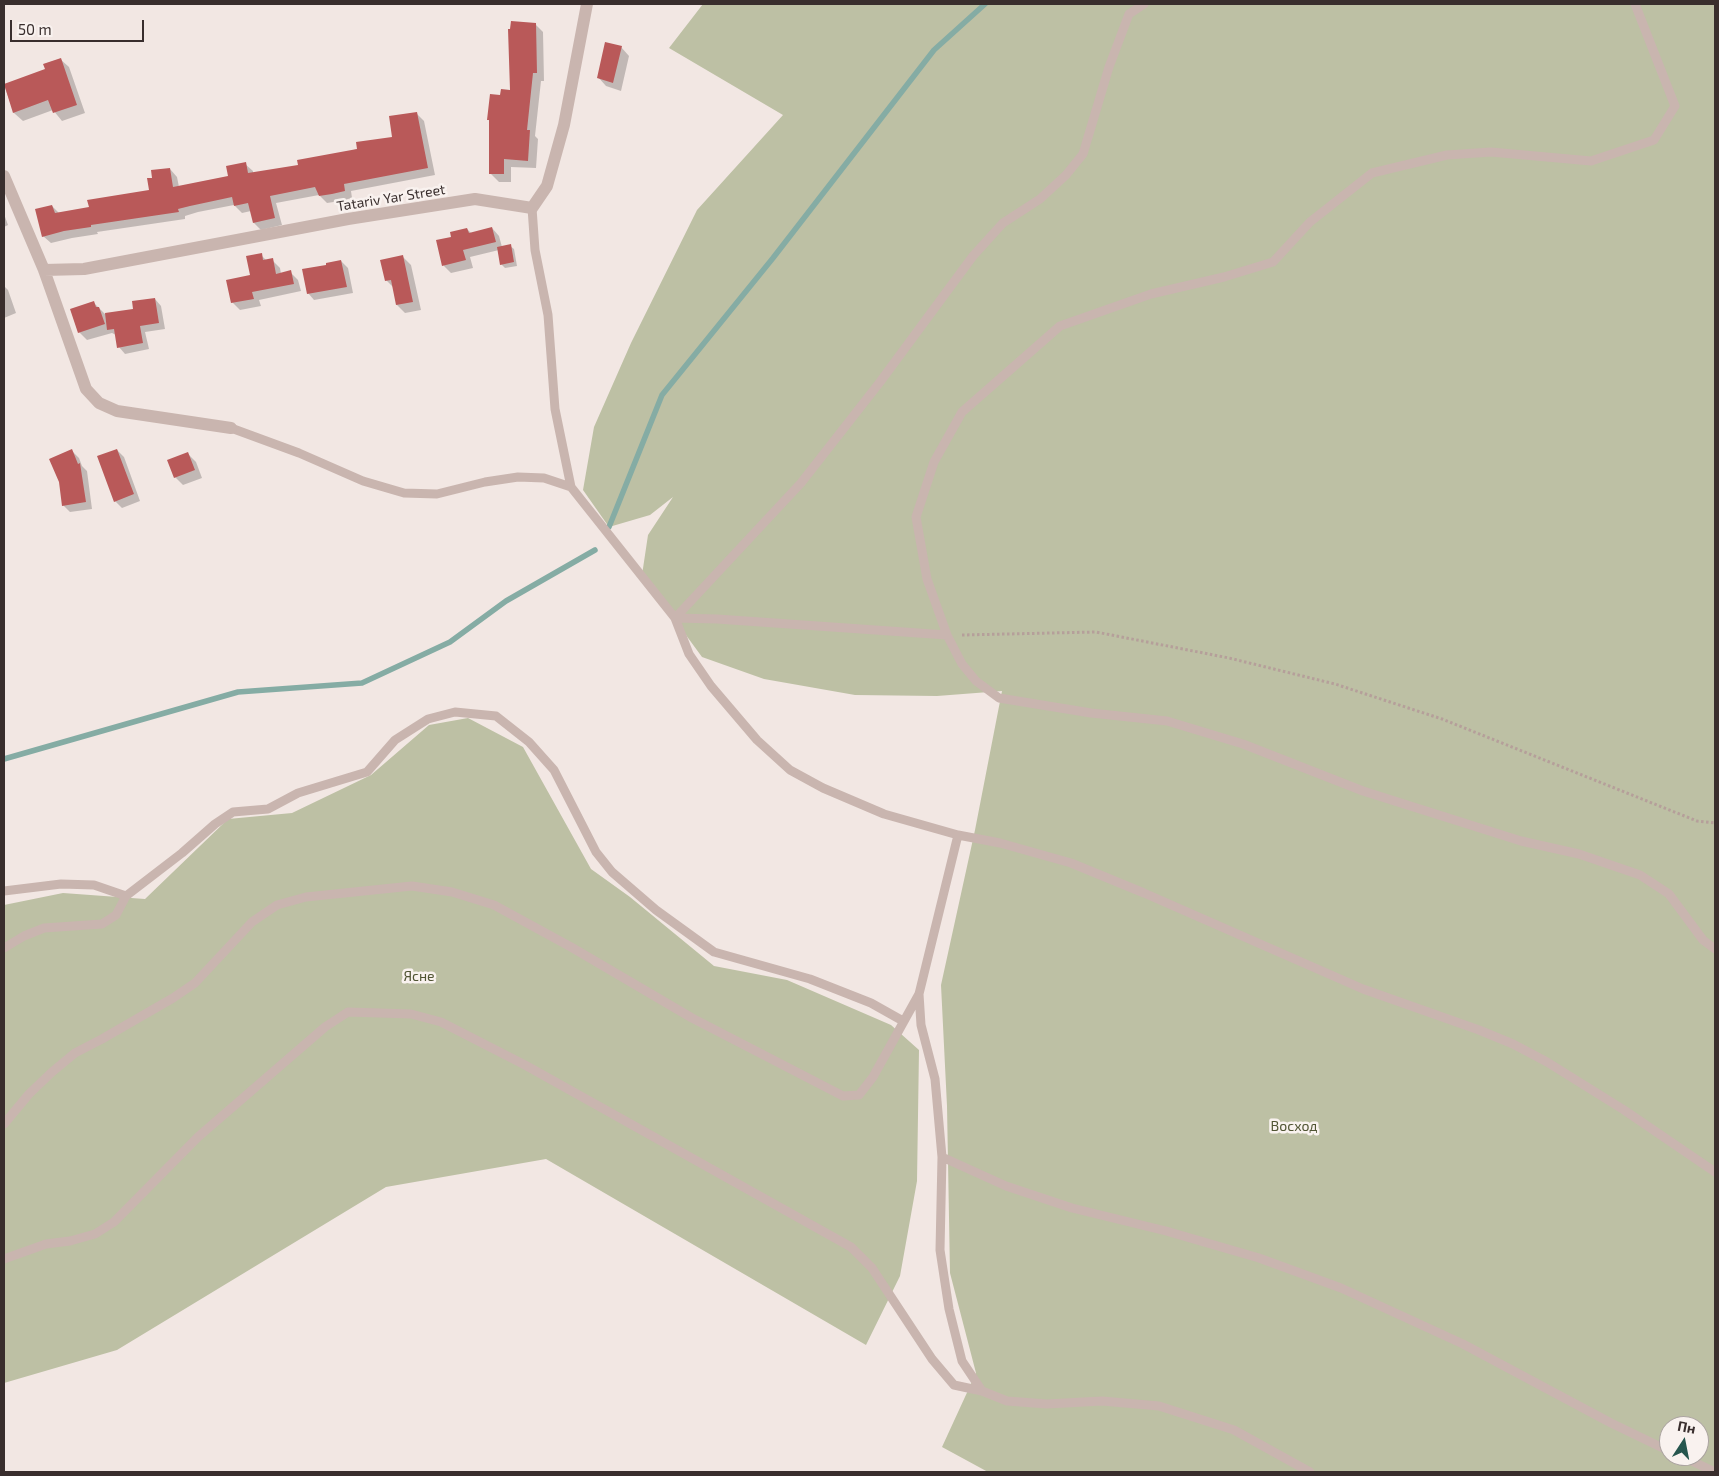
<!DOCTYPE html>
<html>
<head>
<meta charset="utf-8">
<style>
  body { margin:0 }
  #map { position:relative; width:1719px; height:1476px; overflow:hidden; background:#f2e7e3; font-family:"Exo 2",sans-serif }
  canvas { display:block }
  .frame { position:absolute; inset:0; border:5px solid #392e2d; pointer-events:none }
  .north { position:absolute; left:1659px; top:1416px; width:50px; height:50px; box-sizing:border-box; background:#f9f2ef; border:1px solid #aca4a1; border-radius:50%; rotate:11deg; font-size:14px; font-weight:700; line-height:20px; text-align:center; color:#392e2d }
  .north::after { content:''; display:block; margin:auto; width:18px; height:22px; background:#26564e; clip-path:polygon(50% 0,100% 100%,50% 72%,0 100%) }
  .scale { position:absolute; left:10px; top:20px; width:134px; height:22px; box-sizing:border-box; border:2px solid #392e2d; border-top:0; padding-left:6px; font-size:15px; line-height:18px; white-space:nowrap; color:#392e2d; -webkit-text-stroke:4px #f9f2ef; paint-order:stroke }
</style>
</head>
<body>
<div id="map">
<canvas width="1719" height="1476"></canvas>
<div class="frame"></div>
<div class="north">Пн</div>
<div class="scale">50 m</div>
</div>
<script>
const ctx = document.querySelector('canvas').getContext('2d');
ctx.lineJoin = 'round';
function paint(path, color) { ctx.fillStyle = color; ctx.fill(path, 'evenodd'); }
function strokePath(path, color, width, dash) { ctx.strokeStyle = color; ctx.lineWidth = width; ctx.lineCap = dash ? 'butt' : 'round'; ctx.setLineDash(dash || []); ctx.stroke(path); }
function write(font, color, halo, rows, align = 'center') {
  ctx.font = font + ' "Exo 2",sans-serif'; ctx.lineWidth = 5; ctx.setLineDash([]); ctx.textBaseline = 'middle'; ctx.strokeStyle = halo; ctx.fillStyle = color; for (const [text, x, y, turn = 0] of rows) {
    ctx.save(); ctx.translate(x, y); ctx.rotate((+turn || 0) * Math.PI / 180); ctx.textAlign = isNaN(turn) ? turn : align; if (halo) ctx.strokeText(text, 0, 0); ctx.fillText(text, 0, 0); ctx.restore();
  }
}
const green = new Path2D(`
  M703,4H1715V1472H988L942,1447L976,1373L950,1273L947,1106L941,985L975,830L1002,691L937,696L855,695L764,679L702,657L642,575L648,535L673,497L650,515L609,527L583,490L594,427L631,343L697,210L783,115L669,48ZM1669,1426H1699V1456H1669Z
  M468,718L523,747L591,869L630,897L714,966L787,980L891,1025L919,1050L917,1181L900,1276L866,1345L546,1159L386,1187L117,1350L4,1383V905L63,893L145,899L228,819L292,813L371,775L429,725Z`);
const shadow = new Path2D(`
  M535,24L543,32L544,81H541L535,136L538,139L536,168L511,167V182H499L491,174L490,122L488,119L501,97L511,91Z
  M621,47L629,56L621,91L606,86L598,77Z
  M60,59L69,67L85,113L62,121L53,110L23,121L14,113L4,85L46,70Z
  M416,113L424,121L435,175L351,191L352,198L340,201L327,203L319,195L276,203L282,225L261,230L254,223L251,211L242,213L234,205L198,212L185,216V219L97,232L98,234L72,238L51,243L43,236L52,206L59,213L90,208L150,191L153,179L170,169L177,177L179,187L229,177L245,164L253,171V174L300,166L394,138Z
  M4,214L8,225L4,227Z
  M492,228L499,236L502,247L510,246L514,249L517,266L505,268L501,264L499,250L470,257L473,268L451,273L444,266L453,238L467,229L471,233Z
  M261,255L267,261L272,260L280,268L281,274L290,272L298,280L301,291L259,300L261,306L240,310L232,302L252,276Z
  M402,256L411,265L421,310L405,313L397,305L394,288L386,280Z
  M341,261L348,268L353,293L314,300L308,293L328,266Z
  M4,286L8,290L16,313L4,318Z
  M155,299L161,306L165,329L145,332L149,349L125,354L119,347L116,335L112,333L87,340L79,332L94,303L105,314L135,310Z
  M117,450L124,457L140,501L122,508L115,501Z
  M72,451L79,458L82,466L87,471L92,509L70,512L63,505Z
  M188,454L196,462L202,478L183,485L175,477Z`);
const stream = new Path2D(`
  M609,527L662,395L773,258L934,50L985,4
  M4,759L238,692L362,683L450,642L506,601L595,550`);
const building = new Path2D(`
  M511,21L536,23L537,73H533L527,130H530L528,161L504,159V174H489V120H487L490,94L500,95L501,89L510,90L508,29H510Z
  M605,42L622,46L613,83L597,78Z
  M61,58L77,105L53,113L48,100L13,113L4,84L45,69L43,64Z
  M417,112L428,168L344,184L345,191L332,194L319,196L315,187L270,196L275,218L253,223L248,203L234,206L232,197L190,206L178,209L179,212L91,225V227L64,231L42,237L35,209L52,205L55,213L89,207L87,200L149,190L147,178H152L151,170L170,168L173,187L228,176L226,166L246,162L248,173L298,165L297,160L357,149L356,142L392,137L389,116Z
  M492,227L496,242L463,250L466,260L442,266L436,240L451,237L450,232L467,228L469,233Z
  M511,244L514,262L500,265L497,247Z
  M262,253L263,260L273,258L276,274L291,270L294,284L252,292L254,299L231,303L226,280L250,275L246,256Z
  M403,255L413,302L396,305L391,280L385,281L380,260Z
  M341,260L347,287L307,294L302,269L326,265V263Z
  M155,298L159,323L140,326L143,343L117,348L114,329L107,330L105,313L133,309L132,301Z
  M94,301L96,307H99L105,324L78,333L70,309Z
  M72,449L78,464L80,463L86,502L62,506L59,482L49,459Z
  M117,449L134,494L114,502L97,456Z
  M188,452L195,470L174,478L167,460Z`);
const path = new Path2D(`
  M962,635L1096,632L1229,658L1335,684L1442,719L1697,821L1715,823`);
const lane = new Path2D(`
  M1635,4L1675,106L1654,140L1591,161L1491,152L1447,155L1372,173L1310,222L1273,262L1224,277L1151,294L1060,326L962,412L934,462L916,517L927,579L947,635L962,664L976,681L999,698L1091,713L1167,721L1243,744L1363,791L1521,841L1579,854L1640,875L1669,894L1703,940L1715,949
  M532,208L535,250L548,315L555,409L571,487
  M231,428L299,453L363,481L404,493L437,494L485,482L518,477L544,478L571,487L675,618L689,654L711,686L757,740L790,770L823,788L884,814L958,835L1000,843L1071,863L1144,893L1363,989L1479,1030L1513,1044L1547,1062L1624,1110L1715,1172
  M675,618L801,483L880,382L973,256L1003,223L1040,199L1066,175L1083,154L1109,67L1129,14L1144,4
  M675,618L717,619L947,635
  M958,835L919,994L921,1025L935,1079L942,1157L940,1250L949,1309L962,1361L982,1391L1007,1401L1047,1404L1102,1401L1159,1406L1234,1430L1310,1472
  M4,891L61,884L94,885L126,896
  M4,948L24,936L44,928L102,924L116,915L126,896L182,853L215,824L233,812L268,809L298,793L367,772L395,740L428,719L455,712L496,716L529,742L554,770L596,852L612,872L656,910L714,952L810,979L871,1003L903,1021
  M4,1124L29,1094L52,1072L75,1053L102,1039L173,998L195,983L252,922L277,905L306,897L412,886L452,892L494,905L571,947L692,1018L843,1096L859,1095L873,1077L919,994
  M942,1157L1006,1186L1072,1208L1166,1231L1259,1258L1341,1288L1463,1344L1611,1423L1669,1451
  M4,1259L46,1244L70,1241L95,1234L114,1222L198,1137L325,1027L348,1012L411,1014L441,1022L525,1065L851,1247L872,1268L932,1359L954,1385L982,1391
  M1681,1456L1715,1472`);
const street = new Path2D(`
  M4,176L44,270L86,389L99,403L117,411L231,428
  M44,270L84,269L348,219L475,199L532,208L547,186L564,125L587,4`);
const streetNames = [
  ["Tatariv Yar Street",391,198,-9]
];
const parkNames = [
  ["Ясне",419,976],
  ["Восход",1294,1126]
];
paint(green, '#bdc0a4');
paint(shadow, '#0003');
strokePath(stream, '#85aca4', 5.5);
paint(building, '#b95959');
strokePath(path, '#b59f9a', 3, [2.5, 2.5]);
strokePath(lane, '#c9b5af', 9);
strokePath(street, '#c9b5af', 12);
write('14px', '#392e2d', '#f9f2ef', streetNames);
write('14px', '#505433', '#f9f2ef', parkNames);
</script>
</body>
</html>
